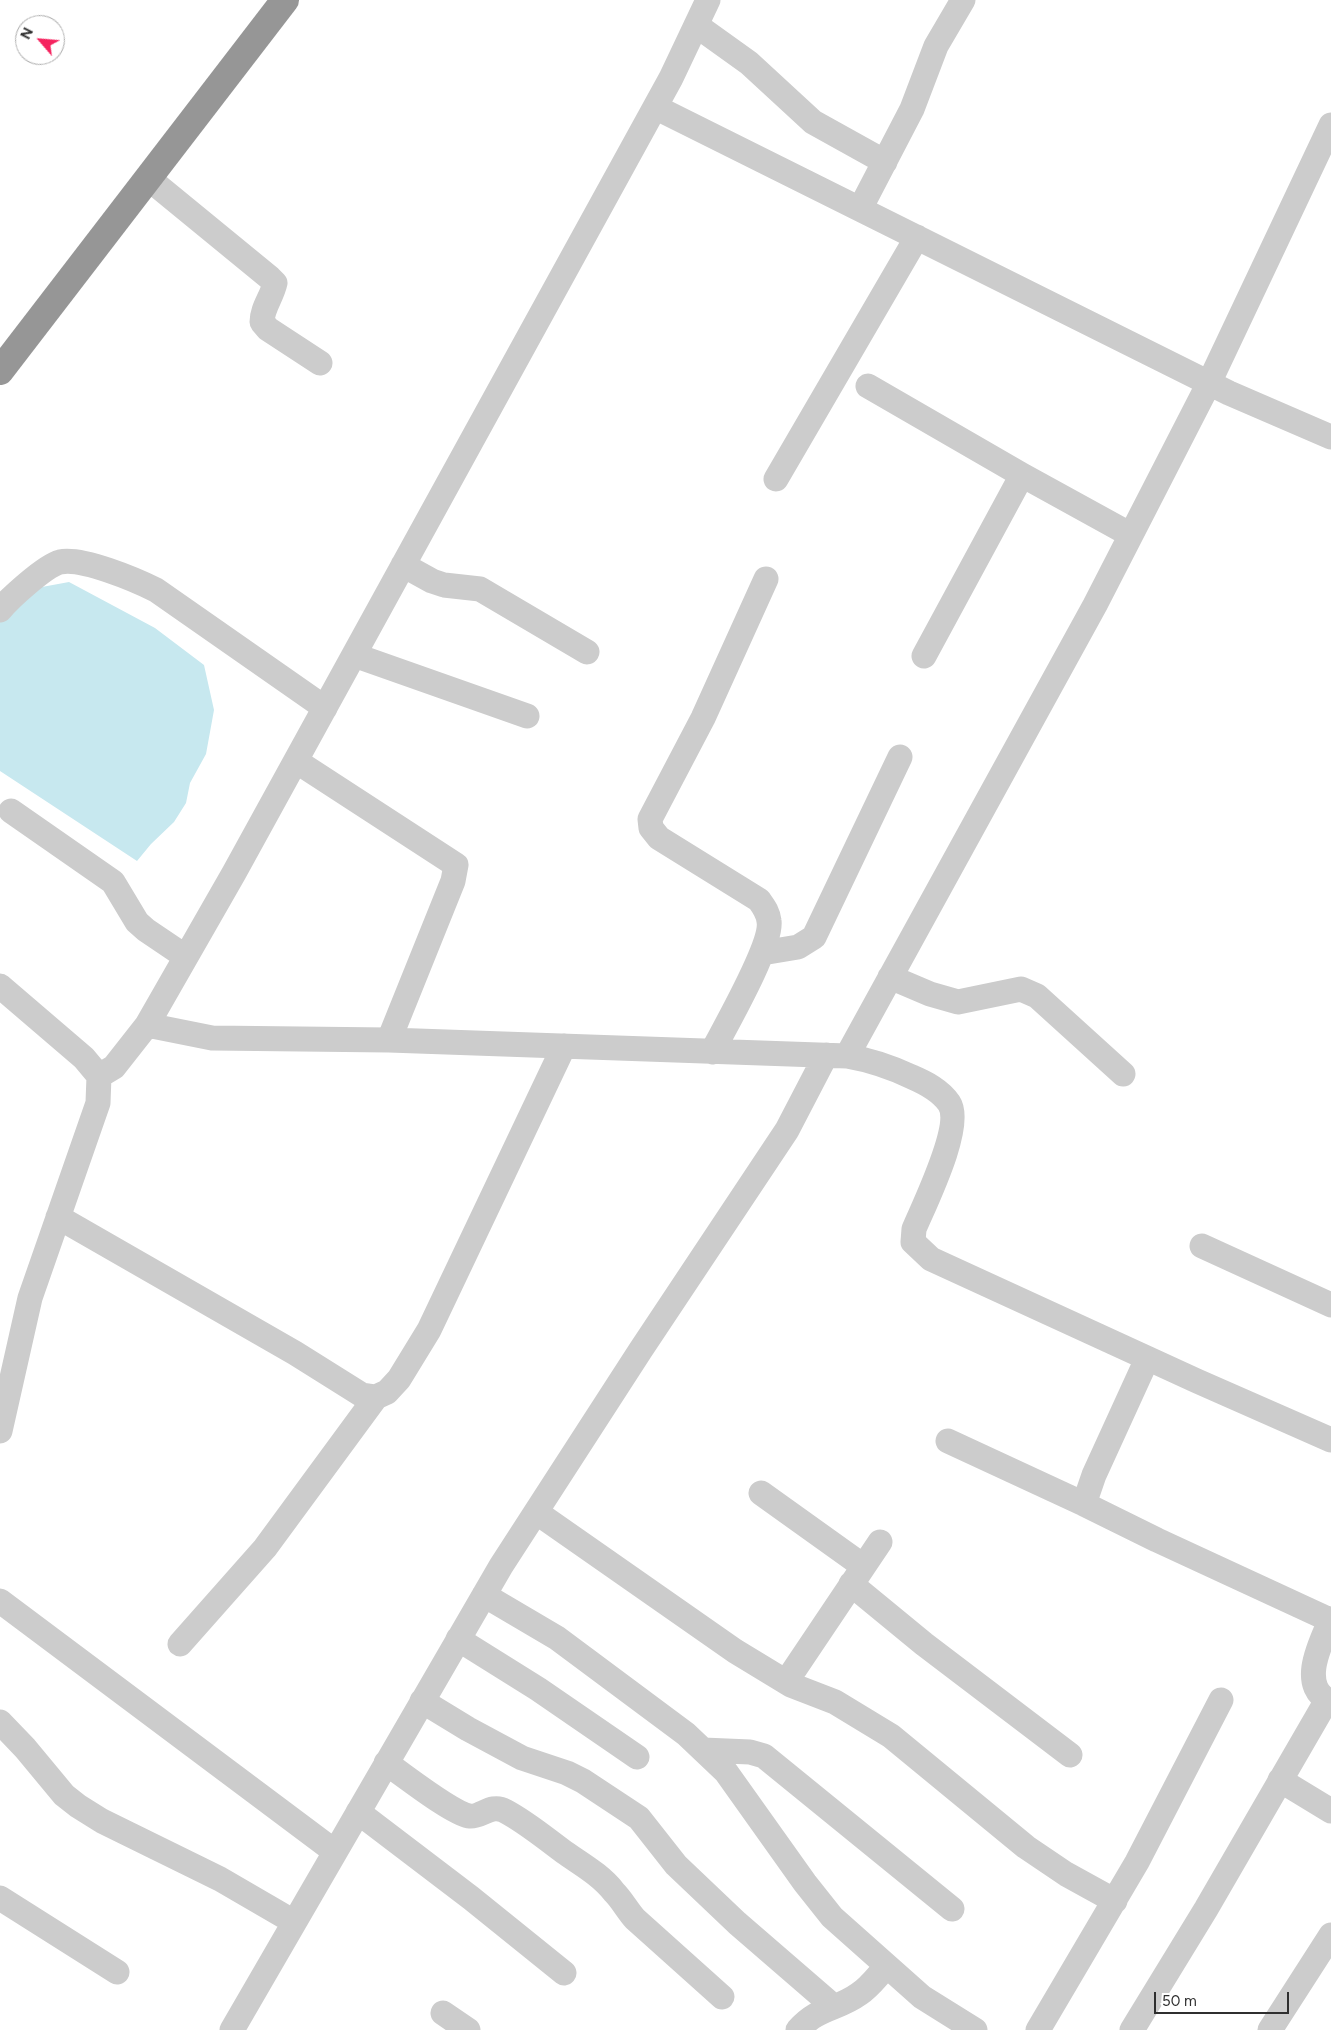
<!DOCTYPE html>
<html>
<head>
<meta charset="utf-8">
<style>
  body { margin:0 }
  #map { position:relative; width:1331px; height:2030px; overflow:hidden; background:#fff; font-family:Figtree,sans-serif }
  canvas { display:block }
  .north { position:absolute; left:15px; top:15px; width:50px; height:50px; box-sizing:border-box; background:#fff; border:1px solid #acacac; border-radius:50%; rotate:297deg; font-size:14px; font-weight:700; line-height:20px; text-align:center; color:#2f2f2f }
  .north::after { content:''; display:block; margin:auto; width:18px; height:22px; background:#f5235f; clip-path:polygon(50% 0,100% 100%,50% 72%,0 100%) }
  .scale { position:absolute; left:1154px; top:1992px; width:135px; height:22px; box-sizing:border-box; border:2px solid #2f2f2f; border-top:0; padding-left:6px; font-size:15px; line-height:18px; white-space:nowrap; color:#2f2f2f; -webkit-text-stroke:4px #fff; paint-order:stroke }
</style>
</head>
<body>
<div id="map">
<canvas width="1331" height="2030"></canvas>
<div class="north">N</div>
<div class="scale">50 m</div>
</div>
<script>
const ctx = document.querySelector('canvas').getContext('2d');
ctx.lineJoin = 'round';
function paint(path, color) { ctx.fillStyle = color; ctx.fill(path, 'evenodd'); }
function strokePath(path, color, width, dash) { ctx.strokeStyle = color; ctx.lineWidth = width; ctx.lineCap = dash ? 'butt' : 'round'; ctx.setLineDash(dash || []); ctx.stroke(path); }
const water = new Path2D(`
  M69,582L155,628L204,665L214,710L206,754L190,783L186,803L174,822L151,844L137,861L0,771V620L31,589Z`);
const minor = new Path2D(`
  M696,25L749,63L813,122L885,162
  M655,107L1229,393L1331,437
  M148,178L270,278L275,283C272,297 262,308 262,322L268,329L320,363
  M860,209L912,109L936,46L963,0
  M868,386L1022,475L1131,535
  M776,479L917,237
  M403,565L432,581L444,585L480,589L587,652
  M0,610C10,598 45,566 60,562C82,557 136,580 156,590L325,708
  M354,655L527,716
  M924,656L1022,475
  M296,761L456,865L453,881L389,1040
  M11,811L113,882L137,922L146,930L186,957
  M762,953L798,947L814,937L900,757
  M890,977L930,994L958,1002L1021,989L1037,996L1123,1074
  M0,986L84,1058L99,1076L98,1103L30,1298L0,1431
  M147,1025L212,1038L389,1040L847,1056C870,1060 891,1067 912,1077C926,1083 940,1090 949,1103C964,1125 924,1205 914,1229L913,1242L931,1259L1197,1381L1331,1440
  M712,1052C725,1027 773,944 769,921C768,912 764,907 759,900L659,838L651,828L650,819L703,718L766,579
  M847,1056L1095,605L1209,383L1331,125
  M99,1076L114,1067L147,1025L234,873L671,78L708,0
  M58,1217L295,1353L362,1395L376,1397L387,1392L399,1379L429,1330L564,1046
  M1202,1246L1331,1305
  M1147,1359L1094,1475L1084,1504L1157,1540L1330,1620
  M948,1441L1084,1504
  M761,1493L863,1566
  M536,1512L735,1651L791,1685L835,1702L891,1736L1026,1847L1066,1874L1115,1901
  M851,1584L924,1644L1070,1755
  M484,1595L557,1638L686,1734L726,1772L805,1883L832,1917L922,1997L975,2030
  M0,1601L334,1851
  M1331,1619C1321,1642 1297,1687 1331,1702
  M458,1639L538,1689L637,1757
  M180,1644L265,1548L376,1397
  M786,1682L880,1542
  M422,1701L468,1729L522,1758L567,1773L583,1781L639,1818L676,1865L737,1923L833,2006
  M0,1722L25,1748L64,1795L78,1806L102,1821L220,1879L294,1922
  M703,1750L750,1752L764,1756L952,1909
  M386,1763C404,1775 450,1812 469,1816C481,1818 491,1803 505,1811C526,1822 545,1838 564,1852C581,1864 601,1875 614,1892C622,1900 627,1910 635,1919L722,1997
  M1280,1780L1331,1811
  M358,1812L471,1898L564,1973
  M0,1898L117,1972
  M443,2013L468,2030
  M232,2030L501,1566L640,1351L787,1130L826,1055
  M798,2030C818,2007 837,2010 859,1994C870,1987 878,1975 887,1966
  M1038,2030L1137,1862L1221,1700
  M1132,2030L1206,1909L1327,1700
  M1270,2030L1331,1935`);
const highway = new Path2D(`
  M0,371L285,0`);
paint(water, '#c7e8ef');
strokePath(minor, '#ccc', 25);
strokePath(highway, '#969696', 28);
</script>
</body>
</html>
